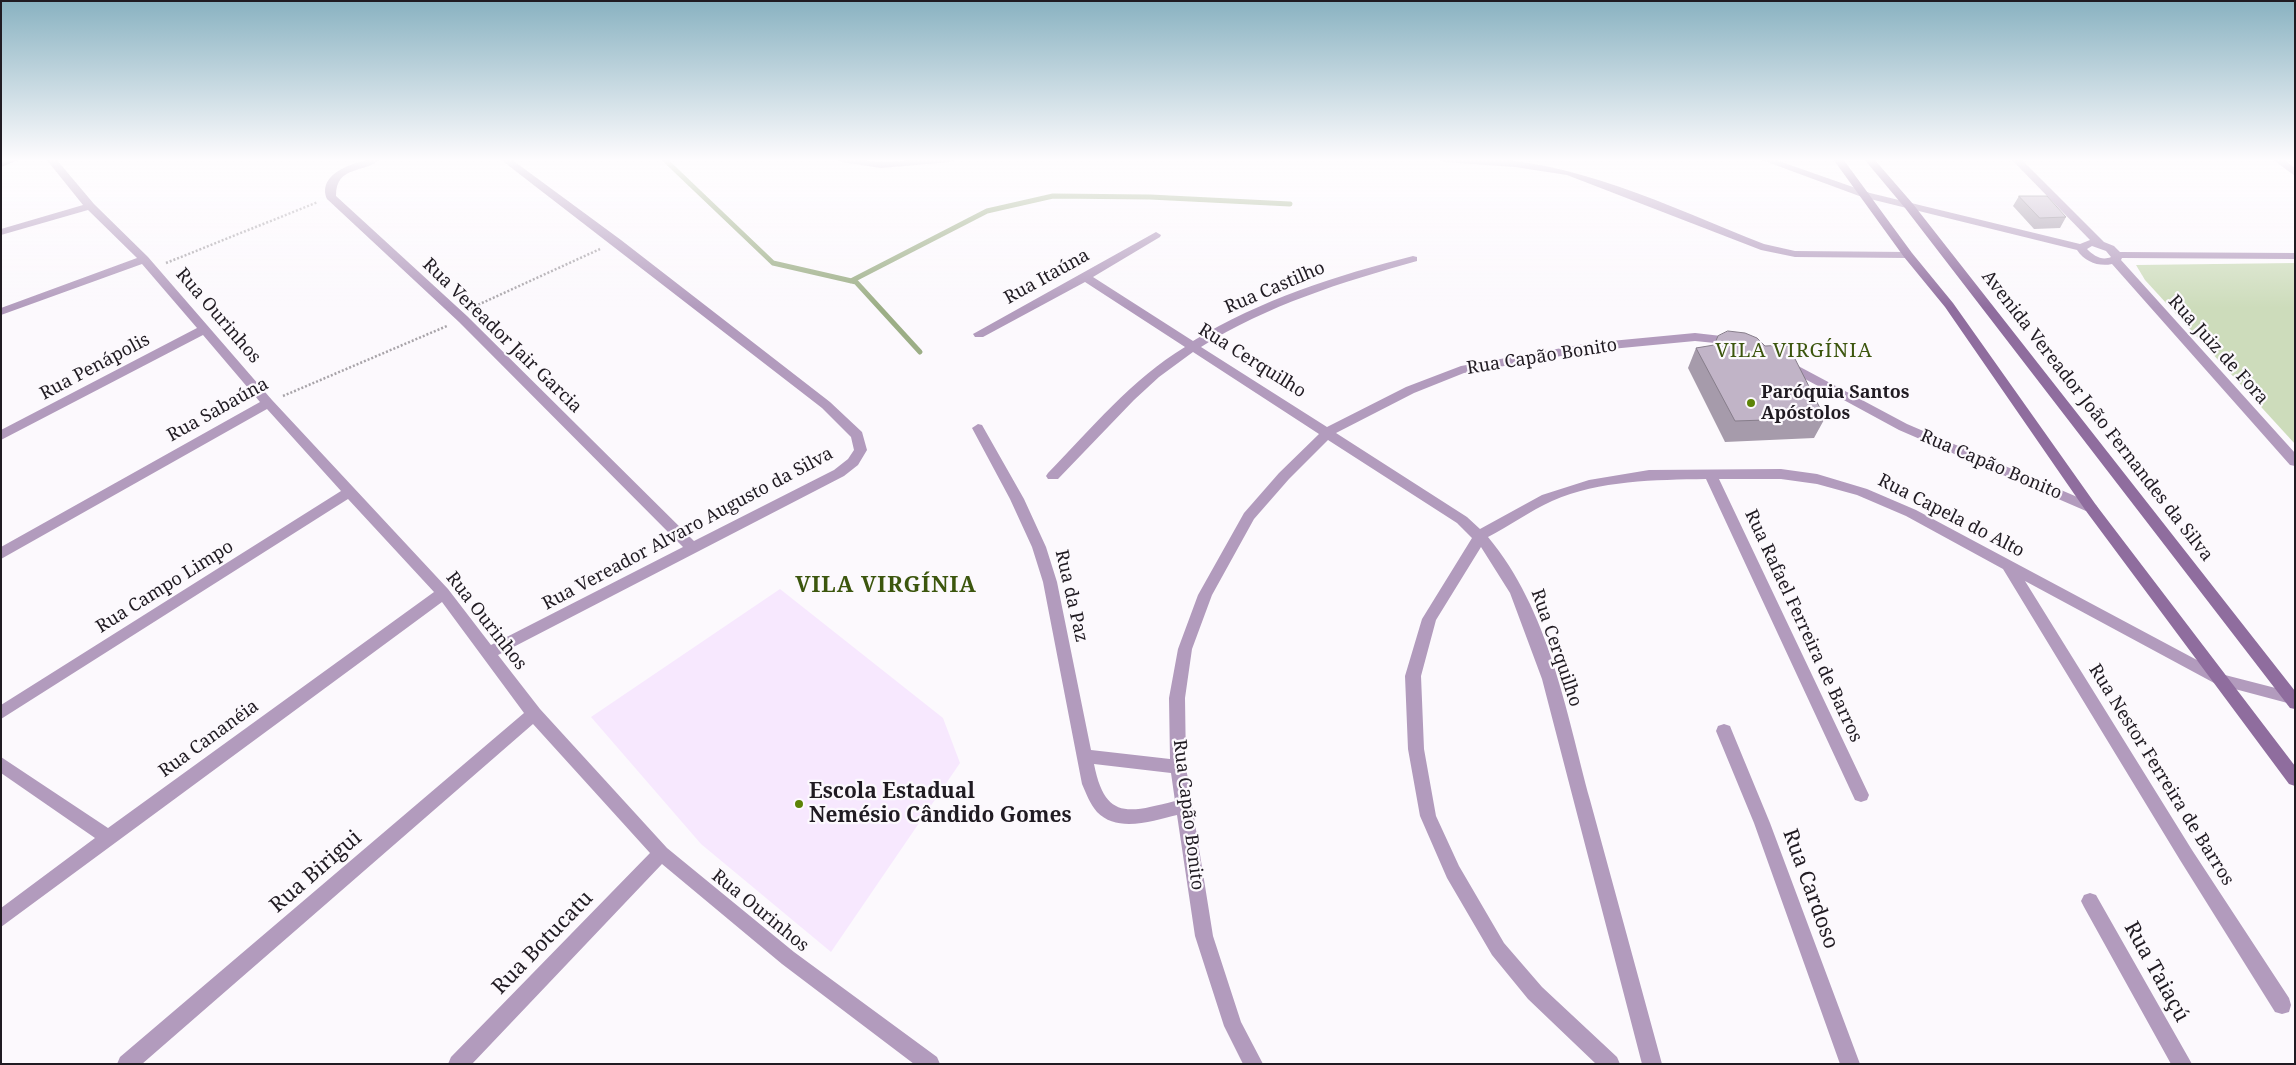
<!DOCTYPE html>
<html>
<head>
<meta charset="utf-8">
<style>
  body { margin:0 }
  #map { position:relative; width:2296px; height:1065px; overflow:hidden; background:#fcf9fd; font-family:"Noto Serif",serif }
  canvas { display:block }
  .frame { position:absolute; inset:0; border:2px solid #201b22; pointer-events:none }
</style>
</head>
<body>
<div id="map">
<canvas width="2296" height="1065"></canvas>
<div class="frame"></div>
</div>
<script>
const ctx = document.querySelector('canvas').getContext('2d');
ctx.lineJoin = 'round';
function paint(path, color) { ctx.fillStyle = color; ctx.fill(path, 'evenodd'); }
function strokePath(path, color, width, dash) { ctx.strokeStyle = color; ctx.lineWidth = width; ctx.lineCap = dash ? 'butt' : 'round'; ctx.setLineDash(dash || []); ctx.stroke(path); }
function write(font, color, halo, rows, align = 'center') {
  ctx.font = font + ' "Noto Serif",serif'; ctx.lineWidth = 4.5; ctx.setLineDash([]); ctx.textBaseline = 'middle'; ctx.strokeStyle = halo; ctx.fillStyle = color; for (const [text, x, y, turn = 0] of rows) {
    ctx.save(); ctx.translate(x, y); ctx.rotate((+turn || 0) * Math.PI / 180); ctx.textAlign = isNaN(turn) ? turn : align; if (halo) ctx.strokeText(text, 0, 0); ctx.fillText(text, 0, 0); ctx.restore();
  }
}
const built = new Path2D(`
  M780,589L943,718L960,763L831,952L701,844L591,717Z`);
const green = new Path2D(`
  M2295,263V444L2145,280L2136,265Z`);
const stream = new Path2D(`
  M664,159L773,263L856,282L920,352
  M851,281L987,211L1053,196L1150,197L1290,204`);
const path = new Path2D(`
  M166,263L318,202
  M471,308L600,249
  M283,396L447,326`);
const minor = new Path2D(`
  M46,159H56L94,204L148,257L272,400L448,589L491,645L683,547L459,322L327,199C316,172 360,159 380,159C366,174 336,164 336,196L467,316L694,541L834,470L848,459L854,450L851,437L822,408L500,159H511L621,240L830,402L862,432L867,450L858,465L844,476L498,655L540,709L667,848L794,952L937,1057L940,1064H914L782,964L662,864L472,1064H448L451,1057L650,853L533,724L142,1064H117L120,1057L524,713L442,602L1,927V908L95,838L1,773V757L108,828L434,592L348,499L1,719V705L341,491L267,409L1,559V547L260,402L203,335L1,440V430L197,328L142,264L1,315V308L137,258L88,210L1,235V229L83,205Z
  M836,159C852,158 867,162 882,162C907,162 931,157 956,159L951,162L881,168L841,162Z
  M1438,159C1556,149 1657,202 1764,244L1795,251L1908,252L1913,255L1908,258L1795,257L1761,250L1567,175L1515,167L1443,162Z
  M1759,159H1773L1870,193L2080,244L2090,240L2011,159H2021L2104,242L2114,246L2120,252L2295,253V259L2122,258L2121,260L2295,453V466L2290,465L2112,264C2099,267 2085,262 2077,250L1862,197ZM2092,246L2106,251L2111,257C2102,261 2094,256 2087,249Z
  M1156,232L1161,235L1160,237L1093,277L1193,341C1260,300 1337,275 1413,256L1417,257V261C1342,282 1268,305 1201,347L1327,427L1406,387L1461,366L1590,343L1695,333L1739,338L1741,341L1739,344L1735,345L1695,341L1590,351L1464,373L1414,393L1336,433L1467,517L1480,529L1542,495L1589,480L1649,470L1781,469L1817,474L1867,489L1916,510L2225,675L2295,693V705L2216,684L2025,581L2192,850L2289,998L2291,1005L2289,1012L2282,1014L2275,1012L2180,860L2003,569L1906,516L1857,495L1817,484L1781,479H1719L1869,795L1867,800L1861,802L1855,800L1706,479C1655,480 1600,480 1552,501C1530,511 1509,526 1488,537C1549,610 1566,711 1590,800C1614,888 1638,976 1662,1064H1642L1542,679L1510,593L1481,547L1436,620L1421,676L1424,749L1436,816L1459,866L1504,943L1542,987L1617,1057L1620,1064H1596L1528,999L1492,955L1447,878L1420,816L1408,749L1405,676L1422,619L1472,538L1457,523L1328,440L1289,479L1254,519L1212,595L1192,649L1185,698L1186,767L1213,936L1241,1022L1263,1064H1243L1224,1026L1195,936L1177,815C1153,821 1117,833 1097,812C1090,804 1086,793 1082,784L1043,582L1032,547L1010,499L972,428L978,424L982,425L1024,499L1046,547L1057,582L1091,750L1170,759L1169,698L1178,649L1198,595L1244,513L1279,473L1319,434L1193,352L1159,377L1134,400L1058,479H1048L1046,476L1048,473C1091,429 1132,379 1185,347L1085,282L983,337H975L973,334ZM1094,764L1171,773L1175,801C1128,813 1105,820 1094,764Z
  M1787,360L1907,424L2096,505L2098,508L2096,511H2086L1899,430L1783,367L1781,364Z
  M1724,724L1730,726L1732,731L1770,823L1860,1064H1840L1754,823L1716,731L1718,726Z
  M2090,893L2096,895L2192,1064H2171L2084,907L2081,901L2084,895Z`);
const tertiary = new Path2D(`
  M2272,159H2283L2295,168V176Z`);
const secondary = new Path2D(`
  M1833,159H1843L1912,253L1953,303L2096,505L2295,766V786L2289,784L2086,511L1945,307L1904,257Z
  M1864,159H1874L1913,204L2295,691V709L2290,708L1905,208Z`);
const primary = new Path2D(`
  M7,159H21L1,167V161Z`);
const wall = new Path2D(`
  M2019,196L2066,217L2060,228L2034,229L2013,206Z
  M1718,336L1825,418L1814,438L1725,442L1688,368L1696,348L1714,346Z`);
const building = new Path2D(`
  M2019,196H2047L2066,217L2040,218Z
  M1728,331L1745,333L1757,338L1765,346L1785,345L1789,347L1825,418L1735,421L1696,348L1714,345L1718,336Z`);
const markers = [
  [1751,403,5,"#5c8306"],
  [799,804,5,"#5c8306"]
];
const streetNames = [
  ["Rua Itaúna",1047,277,-29],
  ["Rua Castilho",1275,288,-23],
  ["Rua Ourinhos",218,316,49],
  ["Rua Vereador Jair Garcia",502,336,44],
  ["Rua Juiz de Fora",2218,350,48],
  ["Rua Capão Bonito",1542,357,-9],
  ["Rua Cerquilho",1252,361,32],
  ["Rua Penápolis",95,367,-28],
  ["Rua Sabaúna",218,410,-29],
  ["Avenida Vereador João Fernandes da Silva",2097,416,52],
  ["Rua Capão Bonito",1991,465,23],
  ["Rua Capela do Alto",1951,516,27],
  ["Rua Vereador Alvaro Augusto da Silva",688,529,-28],
  ["Rua Campo Limpo",165,587,-32],
  ["Rua da Paz",1071,596,77],
  ["Rua Ourinhos",486,621,52],
  ["Rua Rafael Ferreira de Barros",1803,626,65],
  ["Rua Cerquilho",1556,648,71],
  ["Rua Cananéia",209,739,-36],
  ["Rua Nestor Ferreira de Barros",2161,775,58],
  ["Rua Capão Bonito",1188,815,83],
  ["Rua Ourinhos",760,911,39]
];
const poiNames = [
  ["Paróquia Santos",1761,393],
  ["Apóstolos",1761,414]
];
const quarterNames = [
  ["VILA VIRGÍNIA",1794,351]
];
const nearPoinames = [
  ["Escola Estadual",809,792],
  ["Nemésio Cândido Gomes",809,816]
];
const nearStreetnames = [
  ["Rua Birigui",316,872,-41],
  ["Rua Cardoso",1810,889,70],
  ["Rua Botucatu",543,943,-46],
  ["Rua Taiaçú",2156,972,61]
];
const districtNames = [
  ["VILA VIRGÍNIA",886,586]
];
paint(built, '#f7e8fe');
paint(green, '#cddcbb');
strokePath(stream, '#9cae86', 5);
strokePath(path, '#a8a4a9', 2.5, [2, 2]);
paint(minor, '#b29bbd');
paint(tertiary, '#b29bbd');
paint(secondary, '#8f6d9e');
paint(primary, '#754c87');
paint(wall, '#a69bab');
paint(building, '#c1b4c7');
strokePath(building, '#877e8b', 1);
const sky = ctx.createLinearGradient(0, 0, 0, 308);
sky.addColorStop(0, '#89b2c1');
sky.addColorStop(0.52, '#fefcfe');
sky.addColorStop(1, '#fefcfe00');
ctx.fillStyle = sky;
ctx.fillRect(0, 0, 2296, 308);
for (const [x, y, r, color] of markers) { const dot = new Path2D(); dot.arc(x, y, r, 0, 2 * Math.PI); ctx.fillStyle = color; ctx.fill(dot); strokePath(dot, '#fcf9fd', 2); }
write('18px', '#201b22', '#fcf9fd', streetNames);
write('bold 18px', '#201b22', '#fcf9fd', poiNames, 'left');
ctx.letterSpacing = '1px';
write('20px', '#3c560e', '#fcf9fd', quarterNames);
ctx.letterSpacing = '0px';
write('bold 21px', '#201b22', '#fcf9fd', nearPoinames, 'left');
write('21px', '#201b22', '#fcf9fd', nearStreetnames);
ctx.letterSpacing = '1px';
write('bold 22px', '#3c560e', '#fcf9fd', districtNames);
ctx.letterSpacing = '0px';
</script>
</body>
</html>
